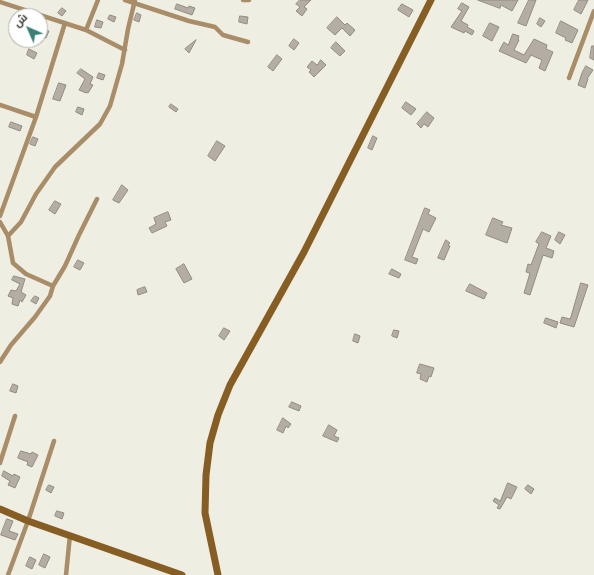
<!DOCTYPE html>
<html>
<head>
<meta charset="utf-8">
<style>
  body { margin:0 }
  #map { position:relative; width:594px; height:575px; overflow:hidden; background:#efeee2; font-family:Helvetica,Cairo,sans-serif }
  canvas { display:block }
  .north { position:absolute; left:8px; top:8px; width:40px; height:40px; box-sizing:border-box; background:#fff; border:1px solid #b1b1af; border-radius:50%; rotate:315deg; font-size:11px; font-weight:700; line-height:16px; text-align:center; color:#3c3b37 }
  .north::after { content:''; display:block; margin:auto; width:14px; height:18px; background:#3b7f74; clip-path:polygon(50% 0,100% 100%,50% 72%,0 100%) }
</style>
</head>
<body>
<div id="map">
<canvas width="594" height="575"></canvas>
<div class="north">ش</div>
</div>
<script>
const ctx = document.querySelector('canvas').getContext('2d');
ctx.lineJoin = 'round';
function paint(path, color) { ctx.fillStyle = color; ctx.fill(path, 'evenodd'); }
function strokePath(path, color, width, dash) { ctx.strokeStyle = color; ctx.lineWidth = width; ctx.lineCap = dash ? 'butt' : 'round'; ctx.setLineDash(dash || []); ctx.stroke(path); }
const building = new Path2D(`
  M300,0H311L304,7L307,9L302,16L296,11L300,7L296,4Z
  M478,0H518L512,11L501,5L500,8Z
  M529,0H536L526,26L518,23Z
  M579,0H588L581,14L574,10Z
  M462,3L469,7L461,21L468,25L467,27L474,31L472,35L465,31L464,33L451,27L462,11L458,9Z
  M177,4L188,8L189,6L195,8L192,15L175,9Z
  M402,4L413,10L409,17L398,10Z
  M62,8L66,11L62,16L58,13Z
  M137,13L141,15L139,22L134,20Z
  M110,15L116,17L114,22L108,19Z
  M240,16L248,17L247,24L239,22Z
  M337,17L345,25L347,23L355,30L350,36L342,28L335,35L327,28Z
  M540,18L545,21L541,27L537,24Z
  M97,20L103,22L101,28L95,27Z
  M561,21L578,30L572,43L565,40L566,38L556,33Z
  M490,23L499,27L492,41L483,36Z
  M43,29L49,31L46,38L40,37Z
  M513,34L519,36L518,39L519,40L514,50L524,55L534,39L547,45L546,49L553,52L545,71L539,68L542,60L531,55L526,63L499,51L504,42L508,45Z
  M294,39L299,43L294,50L289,46Z
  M196,40L189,53L185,49Z
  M336,42L345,51L340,56L331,48Z
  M592,46H594V60L590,58Z
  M29,49L37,53L34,59L27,55Z
  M277,55L282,59L273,71L268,67Z
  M321,60L326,65L314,77L309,72L311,70L307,67L312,61L317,65Z
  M586,66L593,70L587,79H588L585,88L578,85L582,73Z
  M81,69L93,77L90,84L93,85L88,93L86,92V93L79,90L85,79L77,73Z
  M99,73L105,75L103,80L97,78Z
  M59,83L66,85L60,101L53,99Z
  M406,102L416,109L411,115L402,108Z
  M171,104L178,109L176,112L169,107Z
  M78,107L84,109L82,115L76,112Z
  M427,112L434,118L428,127L424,124L421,128L417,124Z
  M11,122L22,126L20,131L9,127Z
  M373,136L377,138L372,150L368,148Z
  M33,137L38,139L35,146L30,144Z
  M217,141L225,146L215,161L208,156Z
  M122,185L128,190L119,203L113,200Z
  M55,201L61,204L55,214L49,210Z
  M425,208L430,210L428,214L436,218L429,232L423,229L412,257L418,259L416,264L405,260Z
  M168,212L171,220L165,222L167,226L152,233L149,228L156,224L154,218Z
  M493,218L503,222L501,225L512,228L507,243L486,235Z
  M542,232L551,236L546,248L554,251L552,258L543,255L530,295L524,293L530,273L526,272L528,264L531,265L539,244L536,242Z
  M559,232L565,235L560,244L555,240Z
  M446,240L450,243L448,245L450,246L444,260L438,258Z
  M78,260L84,263L80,270L74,267Z
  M184,264L192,279L184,283L176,269Z
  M392,269L401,274L399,278L389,274Z
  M14,276L25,279L21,292L26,295L22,302L20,300L18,306L12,304L13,298L8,296L11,290L16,291L20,284L12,280Z
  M581,283L588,285L574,327L560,323L562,317L570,319Z
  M470,284L487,293L484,299L466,291Z
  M145,287L147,292L138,295L137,290Z
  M35,296L39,298L36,304L31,301Z
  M546,318L558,322L556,328L544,323Z
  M224,328L230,331L224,340L219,336Z
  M394,330L399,331L397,338L392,336Z
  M355,334L360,336L358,343L353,341Z
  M420,364L434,368L431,377L429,376L427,382L420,379L421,374L417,373Z
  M13,384L18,386L16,393L10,391Z
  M292,402L301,406L299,411L289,407Z
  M283,418L291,424L288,428L286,426L283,433L277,430Z
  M329,425L337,430L334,436L339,438L337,442L323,436Z
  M21,451L31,454L32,452L38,455L32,467L27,465L28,462L18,458Z
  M4,471L13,476L14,474L20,477L15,488L8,485L10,481L2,476Z
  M508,483L517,487L511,499L507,497L500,509L497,508L499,505L493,501L495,498L500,501Z
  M49,485L54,487L51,493L46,490Z
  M528,485L534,489L531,494L525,489Z
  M57,511L64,513L62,519L55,516Z
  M7,519L13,521L9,531L18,534L15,540L1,535Z
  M44,554L50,557L45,568L39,565Z
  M30,557L36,560L32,569L26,566Z`);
const street = new Path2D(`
  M125,0L189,21L215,27L223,35L248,42
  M243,0H249
  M0,2L86,30L98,0
  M86,30L125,50
  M569,78L594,11
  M0,105L36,117L65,23
  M0,216L36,117
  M0,222L8,236L13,263L26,274L53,286
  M8,236L21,222L36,194L55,167L100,124L110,106L122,64L128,29L135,0
  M0,362L11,345L35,317L50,296L53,286L65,266L79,235L97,199
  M0,463L15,416
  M8,575L28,521L54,441
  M66,575L70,535`);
const secondary = new Path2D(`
  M0,509L28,521L182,575
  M218,575L205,513L206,475L210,443L218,415L230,385L304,252L431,0`);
paint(building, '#b3ada4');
strokePath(building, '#928b83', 1);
strokePath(street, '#a98c68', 4.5);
strokePath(secondary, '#865d22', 7);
</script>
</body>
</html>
